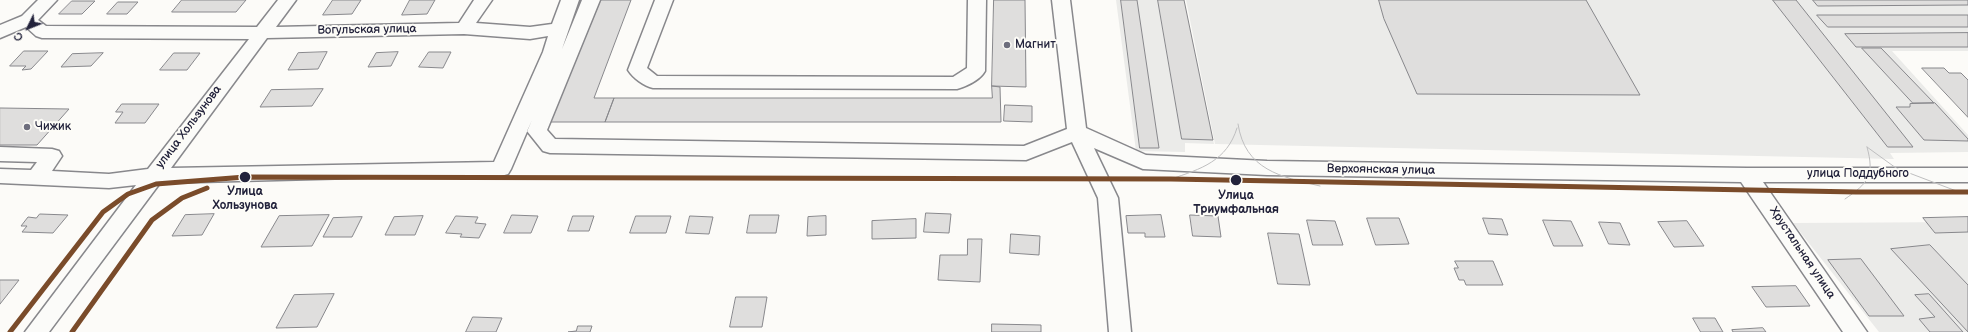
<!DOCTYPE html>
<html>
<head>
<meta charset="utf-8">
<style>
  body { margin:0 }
  #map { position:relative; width:1968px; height:332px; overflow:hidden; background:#fcfbf8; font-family:"Balsamiq Sans",sans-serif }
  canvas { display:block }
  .north { position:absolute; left:8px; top:8px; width:40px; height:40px; -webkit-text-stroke:3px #fdfcf7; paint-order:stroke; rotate:227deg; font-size:11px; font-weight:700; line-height:16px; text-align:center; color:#22223b }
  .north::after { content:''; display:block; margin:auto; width:14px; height:18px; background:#22223b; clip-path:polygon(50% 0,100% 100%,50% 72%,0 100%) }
</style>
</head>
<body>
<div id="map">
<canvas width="1968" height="332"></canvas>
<div class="north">С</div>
</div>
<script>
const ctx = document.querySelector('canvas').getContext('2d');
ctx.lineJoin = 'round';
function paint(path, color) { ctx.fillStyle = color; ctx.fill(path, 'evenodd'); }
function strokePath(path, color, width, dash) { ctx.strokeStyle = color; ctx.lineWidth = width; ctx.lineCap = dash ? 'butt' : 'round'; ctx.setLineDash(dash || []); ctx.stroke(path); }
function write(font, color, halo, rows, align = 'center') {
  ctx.font = font + ' "Balsamiq Sans",sans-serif'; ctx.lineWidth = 4; ctx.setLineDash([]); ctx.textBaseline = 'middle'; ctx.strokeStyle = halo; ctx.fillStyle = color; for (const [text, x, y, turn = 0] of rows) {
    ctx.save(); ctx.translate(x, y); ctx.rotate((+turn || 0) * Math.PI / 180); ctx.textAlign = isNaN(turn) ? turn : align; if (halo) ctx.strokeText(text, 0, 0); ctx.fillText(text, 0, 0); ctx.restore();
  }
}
const built = new Path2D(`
  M1116,0H1184L1214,144L1185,143V152L1136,151Z
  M1186,0H1968V51H1892L1968,135V152L1890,153L1894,159L1215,144Z
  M1968,222V332H1879L1793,223Z`);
const building = new Path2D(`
  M182,0H246L236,12H172Z
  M333,0H361L352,14L323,15Z
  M410,0H435L427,14L402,15Z
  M601,0H631L594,98H614L605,122H551Z
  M994,0H1025L1026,87L992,86Z
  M1121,0H1137L1159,148H1140Z
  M1158,0H1184L1213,140L1182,139Z
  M1379,0H1586L1640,95L1417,94L1384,19Z
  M1773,0H1796L1913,147H1888Z
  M1813,0H1968V5L1818,6Z
  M72,1H95L82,14H59Z
  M118,2H138L127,14H107Z
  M1817,15H1968V27H1828Z
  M1968,33V47H1856L1845,34Z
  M1862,48H1881L1934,103H1913Z
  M24,51H48L31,69L22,70L26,66H10Z
  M327,52L318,69L288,70L298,53Z
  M398,52L391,66L368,67L376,53Z
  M429,52H451L443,68L419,67Z
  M103,53L91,66L61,67L72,54Z
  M174,53H200L187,70H160Z
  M1922,68H1944L1949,73H1961L1968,80V117Z
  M992,86L1000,87L1001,122H605L614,98H992Z
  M323,89L312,106L260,107L271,90Z
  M1935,103L1968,139V141L1924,140L1896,107H1910V104Z
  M122,104H159L145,123H115L123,112H116Z
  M1005,105L1032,106V122L1004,121Z
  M0,108L69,109L37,145H0Z
  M926,213L951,214L949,233L924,232Z
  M40,214L68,215L53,233L22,232L27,226H21L28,217L36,218Z
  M214,214L202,235L172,236L185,215Z
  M329,215L312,246L261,247L279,216Z
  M512,215L538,216L531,233H504Z
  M750,215H779L776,233H747Z
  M1161,215L1165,237H1145V233H1128L1126,216Z
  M1190,215L1218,216L1221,237L1193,236Z
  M423,216L415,235H385L394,217Z
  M456,216L478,217L475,223L486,224L479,238L460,237L462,234L446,233Z
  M573,216H594L589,231H568Z
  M636,216H671L666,233H630Z
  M690,216L713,217L709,234L686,233Z
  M826,216V235L807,236L808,217Z
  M362,217L352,237H323L333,218Z
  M1968,217V232L1935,233L1923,218Z
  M1367,218H1399L1409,244L1376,245Z
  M1483,218L1502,219L1508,235L1489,234Z
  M916,219V238L872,239V221Z
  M1307,220L1335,221L1343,245H1313Z
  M1543,220L1571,221L1583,246H1554Z
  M1687,221L1704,246L1674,247L1658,222Z
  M1599,222L1620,223L1630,245L1609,244Z
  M1268,233L1299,234L1310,285L1278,284Z
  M1011,234L1040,236L1039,255L1010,253Z
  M968,239H982L980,282L938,280L940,255H967Z
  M1930,245L1968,285V332L1891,249Z
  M1861,259L1904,316H1869L1828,260Z
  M1455,261H1493L1503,285H1466L1464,280H1459L1454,268H1458Z
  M0,280H19L0,304Z
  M1796,286L1810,306L1766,307L1752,287Z
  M334,294L317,327L276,328L294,295Z
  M1929,294L1963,332H1930L1919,319L1935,317L1915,295Z
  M736,297H767L762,327H730Z
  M473,317L502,318L496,332H466Z
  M1693,318H1715L1723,332H1701Z
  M992,324L1041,325V332H992Z
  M578,326H592L590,332H568L576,331Z
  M1763,328L1766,332H1733L1732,330Z`);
const minor = new Path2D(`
  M38,0H57L38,20L46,26L257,27L278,0H296L276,27L459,23L474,0H492L476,23L530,27L552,24L561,0H579L562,49L582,0H600L547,130L555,139L1024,146L1067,129L1052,0H1070L1086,128L1146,155L1267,161L1747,168H1968V182H1763L1867,332H1843L1741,182L1267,175L1143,169L1094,148L1118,198L1131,332H1109L1098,198L1072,142L1026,160L550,153L543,151L527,131L532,120L511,169L508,174L501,176H432L160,183L49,332H25L136,185L109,188L0,183V169L31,170L37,162L0,161V147L52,149L59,151L62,156L52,171L109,174L148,169L249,39L42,38L36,36L26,27L0,38V25L22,16ZM464,34L530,39L548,36L543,52L494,162L171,168L267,38Z
  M655,0H673L647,68L657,76L953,77L967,68L968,0H986L985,71C980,80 967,86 957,89L653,88C644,86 633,78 628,70Z`);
const tram = new Path2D(`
  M1238,124C1245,170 1281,177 1320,186
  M1867,147L1896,168L1959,192
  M1171,179C1201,169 1227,161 1237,128
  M1845,199C1868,183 1875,176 1867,147`);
const tram1 = new Path2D(`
  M10,332L103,212L128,194L156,184L245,177L1171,179L1856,192H1968
  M72,332L152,220L182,198L207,188`);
const markers = [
  [1007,45,4,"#6e6e7d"],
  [27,127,4,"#6e6e7d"],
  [245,177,6,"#22223b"],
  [1236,180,6,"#22223b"]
];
const streetNames = [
  ["Вогульская улица",367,30,-1],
  ["улица Хользунова",189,127,-53],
  ["Верхоянская улица",1381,170,1],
  ["улица Поддубного",1858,174],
  ["Хрустальная улица",1802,253,56]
];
const poiNames = [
  ["Магнит",1015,45],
  ["Чижик",35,127]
];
const stopNames = [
  ["Улица",245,192],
  ["Хользунова",245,206],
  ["Улица",1236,196],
  ["Триумфальная",1236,210]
];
paint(built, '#ebebe9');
paint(building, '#dfdedd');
strokePath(building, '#88888c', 1);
strokePath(minor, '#88888c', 3);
paint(minor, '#fbfbf9');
strokePath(tram, '#bfbfc0', 1);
strokePath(tram1, '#7a4b2a', 5);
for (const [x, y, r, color] of markers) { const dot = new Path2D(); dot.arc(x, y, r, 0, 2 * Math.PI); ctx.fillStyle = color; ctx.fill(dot); strokePath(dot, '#fdfcf7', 1.5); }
write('12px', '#22223b', '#fdfcf7', streetNames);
write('12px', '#22223b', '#fdfcf7', poiNames, 'left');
write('bold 12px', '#22223b', '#fdfcf7', stopNames);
</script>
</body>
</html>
